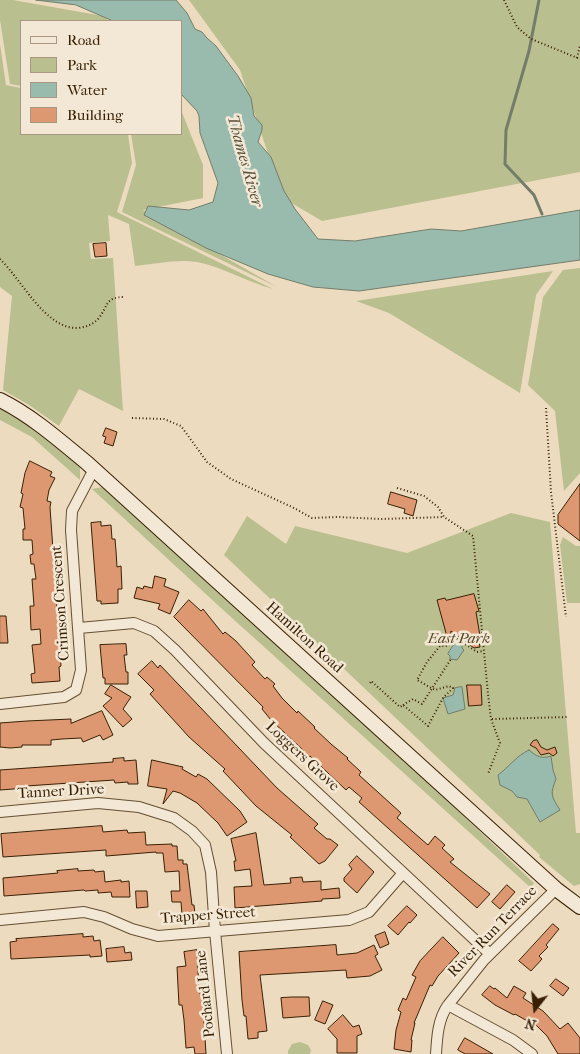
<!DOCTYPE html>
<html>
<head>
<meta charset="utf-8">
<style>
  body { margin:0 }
  #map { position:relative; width:580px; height:1054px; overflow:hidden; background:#ecdbbe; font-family:"IM FELL French Canon",serif }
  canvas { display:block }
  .legend { position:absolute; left:20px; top:20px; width:162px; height:115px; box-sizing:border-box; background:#f3e8d5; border:1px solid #a99881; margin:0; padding:6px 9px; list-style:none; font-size:15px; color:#392004 }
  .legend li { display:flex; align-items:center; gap:10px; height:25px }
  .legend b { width:25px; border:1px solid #a99881 }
  .north { position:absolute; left:510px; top:984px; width:50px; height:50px; -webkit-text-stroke:4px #f3e8d5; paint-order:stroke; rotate:196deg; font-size:14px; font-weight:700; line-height:20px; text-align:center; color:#392004 }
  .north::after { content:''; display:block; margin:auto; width:18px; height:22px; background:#392004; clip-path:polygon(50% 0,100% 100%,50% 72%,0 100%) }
</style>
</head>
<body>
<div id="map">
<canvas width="580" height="1054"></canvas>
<ul class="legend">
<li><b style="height:6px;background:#f3e8d5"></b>Road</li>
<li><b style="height:14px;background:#babf8f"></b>Park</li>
<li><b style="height:14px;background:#99bbae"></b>Water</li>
<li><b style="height:14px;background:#dd9871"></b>Building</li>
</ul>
<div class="north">N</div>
</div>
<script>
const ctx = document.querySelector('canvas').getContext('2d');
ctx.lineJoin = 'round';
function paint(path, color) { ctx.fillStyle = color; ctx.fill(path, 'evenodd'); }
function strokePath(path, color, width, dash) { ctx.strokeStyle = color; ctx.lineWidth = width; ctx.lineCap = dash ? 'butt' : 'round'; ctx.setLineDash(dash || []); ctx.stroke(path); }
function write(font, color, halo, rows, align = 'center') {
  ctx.font = font + ' "IM FELL French Canon",serif'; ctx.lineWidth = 5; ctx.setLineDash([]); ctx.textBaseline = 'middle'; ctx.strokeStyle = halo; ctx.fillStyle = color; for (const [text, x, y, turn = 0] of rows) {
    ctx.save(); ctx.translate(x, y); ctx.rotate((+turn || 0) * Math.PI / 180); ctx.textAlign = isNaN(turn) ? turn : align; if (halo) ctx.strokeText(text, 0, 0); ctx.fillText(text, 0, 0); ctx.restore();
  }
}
const green = new Path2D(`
  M0,0H13L103,16L109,21H21V86L10,84L0,20Z
  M189,0H580V172L322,221L283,198L240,70Z
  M0,44L6,85L21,88V134H128L132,163L117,212L273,289C247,282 223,267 197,262C177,259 155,264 135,266L129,224L108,215L110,241L89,243L91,259L113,258L123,411L79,389L59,426L29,405L3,390L12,296L0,287Z
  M181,110L203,165V198L143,210L277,287L122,212L136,165L131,134H181Z
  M580,268V473L564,491L555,411L528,385L543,297L563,270Z
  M553,271L536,295L520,393L389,313L356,301Z
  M0,409C30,423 56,446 80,467V480L32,437L0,420Z
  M103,487L335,694L534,883L531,888L221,608L92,489Z
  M511,513L550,522L576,833H580V884L574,886L539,857L540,855L224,555L247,516L286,544L295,526L407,553Z
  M563,537L576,546H580V603H567L560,545Z
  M300,1042L308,1045L311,1050L310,1054H288V1051L292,1044Z`);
const water = new Path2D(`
  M36,0H176L187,13L195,29L202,32L207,38L216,46L238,76L251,98L254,116L262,125V130L258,142L271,157L284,191L295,209L318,239L355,241L431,229L461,231L580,210V260L359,291L313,287L268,274L206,248L144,215L148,206L189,210L213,202L218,183L200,133L199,116L197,111L181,94V21H113L76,5Z
  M455,643L462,645V648L464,650L457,660L450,659V656L448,654Z
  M462,687L465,709L448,714L443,698L453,695L455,688Z
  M529,750C537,757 542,759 551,756L553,770L556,779C550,794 551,796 560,810L540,822L527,799L517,797L512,791L500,785L498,775C509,767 516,756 529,750Z`);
const stream = new Path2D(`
  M539,0L529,51L506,130L505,164L534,195L542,214`);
const building = new Path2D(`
  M106,243L107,256L95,257L93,244Z
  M106,428L117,432L113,446L104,443L106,437L103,436Z
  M30,461L52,472L50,476L55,478L49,490L47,501L51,502L50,507L61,666L59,667L60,681L32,683L31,674L35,673L32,645L41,644L40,629L31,630L30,606H34L32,579H36L34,564H31L30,555L33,554L32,540H23V529H25L23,508L20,507L23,494L21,493L25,473Z
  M580,484V541L558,524V515Z
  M391,492L417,500L413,516L404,513L405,509L388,504Z
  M101,522V526L111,525L112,539H115L116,551L117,567L121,566L122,589H118V603L101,604V601H97L91,523Z
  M155,576L166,579L164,586L179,592L170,614L158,609L160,604L134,598L137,587L143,589L144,586L152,588Z
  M474,594L479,611L476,612L481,642H479L480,647L474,648L451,631L448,645V643L443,644L441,638L446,633L437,600L445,598L446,600Z
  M189,600L201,611L203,609L223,634L225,632L236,641L255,662L252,665L265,679L267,677L275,684L273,686L282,698L297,713L298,711L315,727L314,728L331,744L348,758L347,759L361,772L359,775L401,813L397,818L428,845L435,836L445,845L442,848L454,859L450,862L490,894L477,908L359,802L362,798L349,787L346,790L310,756L308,758L303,752L304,751L271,720L262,709L263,707L174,617Z
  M0,616H6L8,643H0Z
  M126,644L127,655H124L126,672H128V684H105V678H103L100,645Z
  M152,661L158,668L160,665L277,788L318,824L314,828L327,839H330L338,845L325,861L319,864L290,837L292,835L256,806L223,771L225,769L189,737L150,694L154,690L138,674Z
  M111,685L131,697L123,709L132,719L123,727L103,706L112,698L105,694Z
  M467,685H481L482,705L469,706Z
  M102,711L113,735L103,740L100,735L83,742L81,738L62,739L51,740V745H22V747L10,748L0,747V723L27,721L71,719V723Z
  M537,740L541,747L547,750L555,747L557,753L553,756L549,753L541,755L536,748L530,745L533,741Z
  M124,758V761L136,760L138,784H128V782L115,783L114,780L26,786L27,788L0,790V770L113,762V759Z
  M152,760L183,767L182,769L196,777L198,774L207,779L240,811L247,822L227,836L218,823L197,803L180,793L173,791L163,804L167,789L148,786Z
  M102,826L103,832L127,830L128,833L145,832L146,845L172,844V846H177L178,860H183V864H187L192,905H194L195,914L182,915L181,902H172L171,891H180L179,871L165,872L163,853H156V852L106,856V850L3,857L1,834Z
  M256,833L264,885L291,883L290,878L302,877L303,882L321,881V890L339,888L340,898L322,899V901L235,908L234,887L252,886L250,869L235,871L234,861H236L231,839Z
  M357,856L374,872L357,893L344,881V878L352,869L349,865Z
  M78,869V871L94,870L95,872L104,871L105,882L121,880V882L129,881L130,897H112L111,892L98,893V890L85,891L84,890L4,896L3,878L58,873L57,871Z
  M507,885L515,892L500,909L492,902Z
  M136,891H147L148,907L137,908Z
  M407,906L417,915L410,923L409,922L398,935L388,926Z
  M553,924L559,929L546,945L548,947L539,956L542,959L531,971L519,961Z
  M385,932L389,944L380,948L375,936Z
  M83,934V937L93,936L94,941L100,940L102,956L90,957V955L11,959L10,942L17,941L16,939Z
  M443,937L459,953L438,976L432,986L430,985L414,1023H415L411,1040H412L411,1052L394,1049L396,1030L401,1012L398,1010L403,998L406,1000L416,977L412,975L420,961Z
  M336,945L337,955L357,953L374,945L378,954L375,956L382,970L370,976L347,978L346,970L260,975L267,1031L258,1032V1038L248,1039L246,1016H244L242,1000L239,952Z
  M124,947L125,953L131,952L132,960L107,962L106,949Z
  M197,950L199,993H201L203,1007L206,1054H195L194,1047L186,1048L184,1020L182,1005H179L177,967L186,966L184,952Z
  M556,979L569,988L563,996L550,986Z
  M490,986L494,989L495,988L507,998L514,986L526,993L523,998L543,1011L560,1029L568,1023L580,1038V1054H558L547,1036L532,1021L531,1023L515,1014L514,1015L495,1005L482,995Z
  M292,997H309L310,1016L283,1018L281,998Z
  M323,1001L333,1005L325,1024L315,1020Z
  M343,1015L353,1027L359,1025L362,1034L357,1036V1053H337V1039L328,1029Z
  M465,1038L493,1054H465L458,1050Z`);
const path = new Path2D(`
  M504,0L517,27L531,39L580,59
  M577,58L580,45
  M0,259C22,280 45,329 78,328C86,327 92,325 98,319C109,306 104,297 125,297
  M546,408L551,492L566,617
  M132,418L164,419L181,426L207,462L231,479L292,507L312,518L338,517L381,519L444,517
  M397,488L424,496L438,507L444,517L473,536L488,694L491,719L500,743L488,774
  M370,683L371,681L400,707L403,705L428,726L443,698L453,688L449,686L435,690L417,680L427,662L440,646H447L456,638L477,652L484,651
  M403,705L413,699L422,704L451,659
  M492,719L569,717`);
const minor = new Path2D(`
  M79,628L134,623L154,631L175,650L264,743L490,954
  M0,704L64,697L76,690L81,670L71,530L72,511L94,469
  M0,812L98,803L139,807L174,818L192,831L205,845L211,872L215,931L227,1054
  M0,920L84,912L104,917L132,929L158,936L349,920L369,912L403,873
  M448,1005L513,1040L532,1054
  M436,1054C437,1037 438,1019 448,1005L484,960L556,889`);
const secondary = new Path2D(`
  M0,400C32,416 59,440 87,463L556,889L580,907`);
const streetNames = [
  ["Crimson Crescent",61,603,-94],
  ["Hamilton Road",304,638,42],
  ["Loggers Grove",302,757,43],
  ["Tanner Drive",61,792,-3],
  ["Trapper Street",208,916,-4],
  ["River Run Terrace",493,932,-46],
  ["Pochard Lane",206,994,-96]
];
const parkNames = [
  ["East Park",459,639]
];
const waterNames = [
  ["Thames River",244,161,74]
];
paint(green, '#babf8f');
paint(water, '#99bbae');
strokePath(water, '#737d6a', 1);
strokePath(stream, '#737d6a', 3);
paint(building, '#dd9871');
strokePath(building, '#392004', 1);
strokePath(minor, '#664f32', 12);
strokePath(secondary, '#392004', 16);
strokePath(path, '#392004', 2, [1, 2.5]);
strokePath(minor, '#f3e8d5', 10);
strokePath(secondary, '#f3e8d5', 14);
write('15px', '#392004', '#f3e8d5', streetNames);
write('italic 15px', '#594827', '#f3e8d5', parkNames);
write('italic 16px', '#564e37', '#f3e8d5', waterNames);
</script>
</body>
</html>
